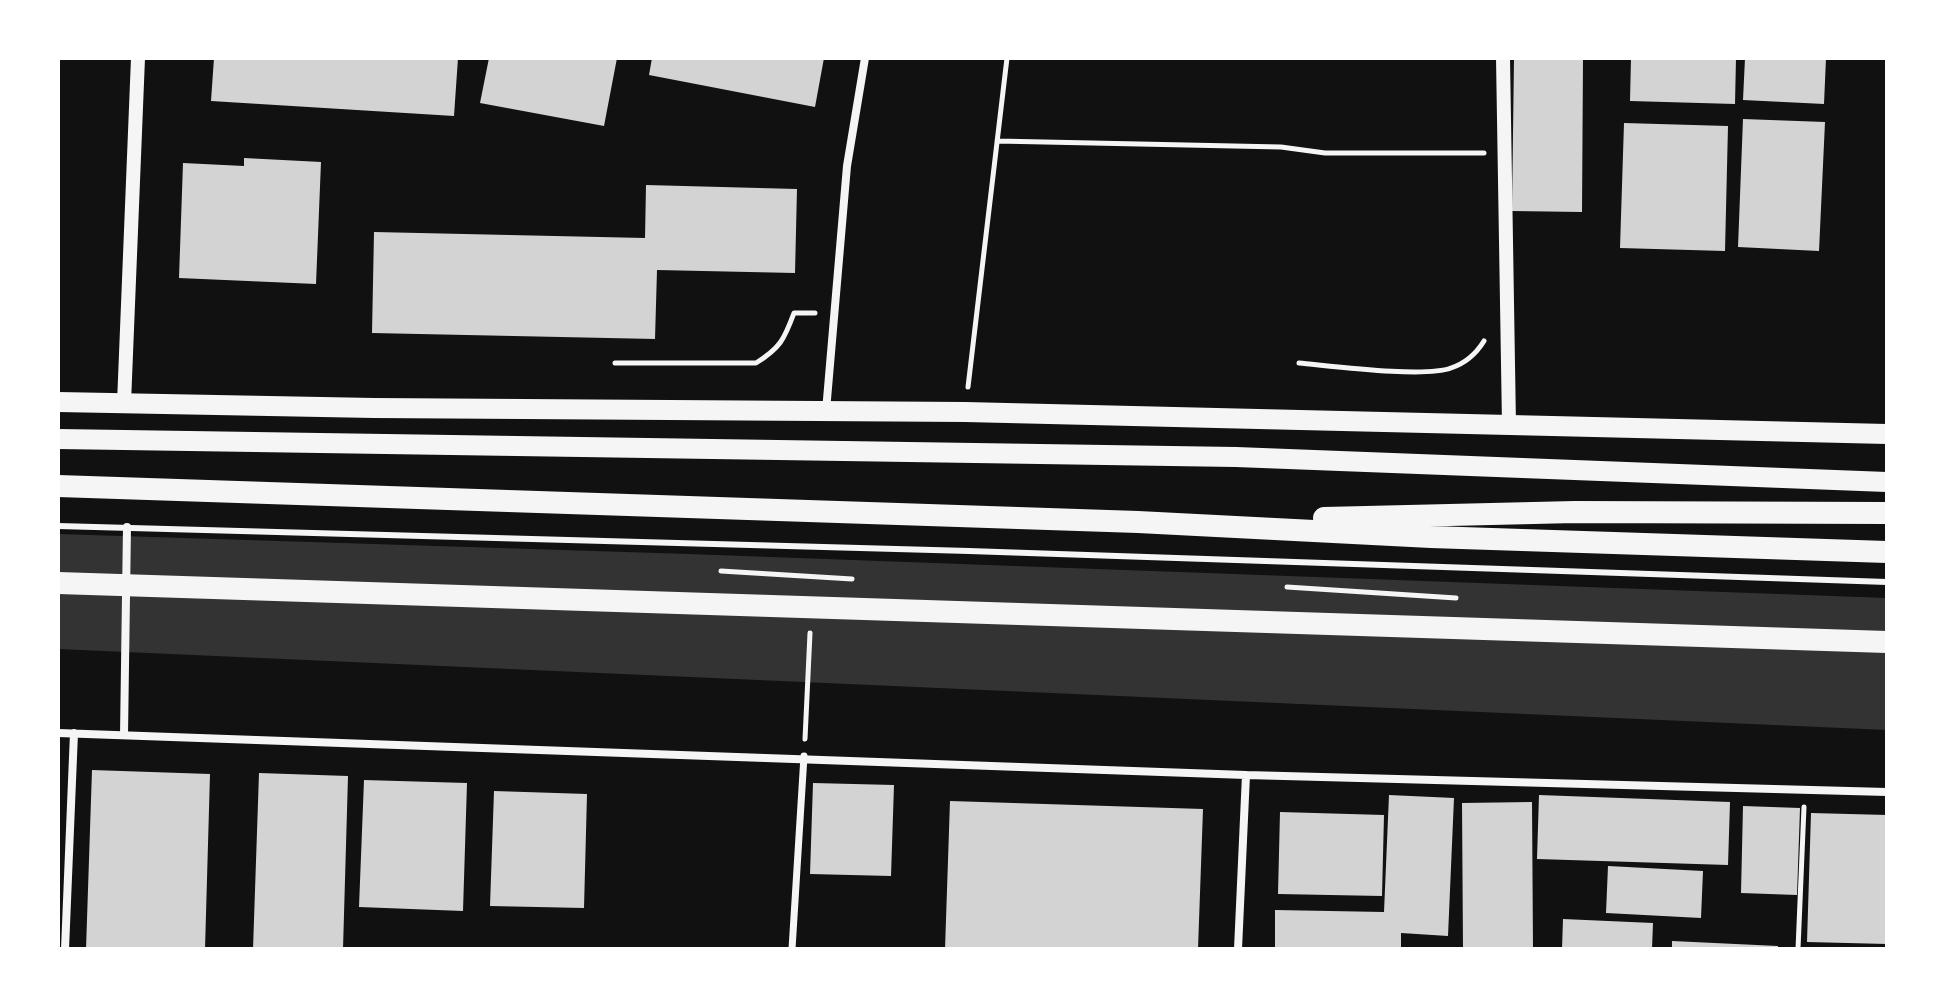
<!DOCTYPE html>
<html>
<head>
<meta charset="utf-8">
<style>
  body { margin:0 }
  #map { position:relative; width:1945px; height:1007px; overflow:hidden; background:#111; font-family:Helvetica,sans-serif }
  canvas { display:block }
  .frame { position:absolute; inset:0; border:60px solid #fff; pointer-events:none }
</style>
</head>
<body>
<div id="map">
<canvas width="1945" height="1007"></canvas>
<div class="frame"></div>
</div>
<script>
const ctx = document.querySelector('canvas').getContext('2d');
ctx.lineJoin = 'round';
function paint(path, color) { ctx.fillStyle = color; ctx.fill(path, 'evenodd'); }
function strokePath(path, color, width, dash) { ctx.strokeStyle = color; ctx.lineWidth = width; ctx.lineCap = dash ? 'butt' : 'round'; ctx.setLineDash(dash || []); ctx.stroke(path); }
const water = new Path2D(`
  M58,534L689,554L1887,598V730L58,649Z`);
const building = new Path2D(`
  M214,58H458L454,116L211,101Z
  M489,58H617L604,126L480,103Z
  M652,58H824L815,107L649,75Z
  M1514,58H1583L1582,212L1512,211Z
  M1631,58H1736L1735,104L1630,101Z
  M1745,58H1826L1824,104L1743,100Z
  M1743,119L1825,122L1819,251L1738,247Z
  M1624,123L1728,126L1725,251L1620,248Z
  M244,158L321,162L316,284L179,278L183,163L244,166Z
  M646,185L797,189L795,273L657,270L655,339L372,333L374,232L645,238Z
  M92,770L210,774L205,949H86Z
  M259,773L348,776L343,949H253Z
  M364,780L467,783L463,911L359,907Z
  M813,783L894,785L891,876L810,874Z
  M494,791L587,794L584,908L490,906Z
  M1389,795L1454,798L1448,936L1401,933V949H1275V910L1384,912Z
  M1539,795L1730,802L1728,865L1537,859Z
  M950,801L1203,809L1198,949H945Z
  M1532,802L1533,949H1463L1462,803Z
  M1743,806L1800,808L1797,895L1741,893Z
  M1280,812L1384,815L1382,896L1278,894Z
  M1811,813L1887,815V944L1807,942Z
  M1608,866L1703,871L1701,918L1606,913Z
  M1563,919L1653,923L1652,949H1562Z
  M1672,941L1778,946V949H1672Z`);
const path = new Path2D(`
  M997,141L1281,147L1325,153H1484
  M615,363H756C780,348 784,340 794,313H815
  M1299,363C1332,366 1424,378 1451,368C1466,363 1476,354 1484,341
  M968,387L1007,58
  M721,571L852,579
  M1287,587L1456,598
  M805,739L810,633
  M1798,949L1804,807`);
const service = new Path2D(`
  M58,526L969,551L1887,582`);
const pedestrian = new Path2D(`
  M792,949L804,756`);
const minor = new Path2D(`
  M826,411L847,166L865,58
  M58,733L1246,775L1887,792
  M124,735L127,527
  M65,949L74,733
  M1238,949L1246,775`);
const tertiary = new Path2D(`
  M1503,58L1509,425
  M124,403L138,58`);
const primary = new Path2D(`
  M58,402L374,408L965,412L1887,434
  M58,439L1236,457L1887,482`);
const trunk = new Path2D(`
  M58,486L1138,522L1431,537L1887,552
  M1324,518L1575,512L1887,513
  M58,583L1887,642`);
paint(water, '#333');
paint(building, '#d3d3d3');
strokePath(path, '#f5f5f5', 5);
strokePath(service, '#f5f5f5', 6);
strokePath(pedestrian, '#f5f5f5', 7);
strokePath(minor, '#f5f5f5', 8);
strokePath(tertiary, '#f5f5f5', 14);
strokePath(primary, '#f5f5f5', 20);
strokePath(trunk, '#f5f5f5', 22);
</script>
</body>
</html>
